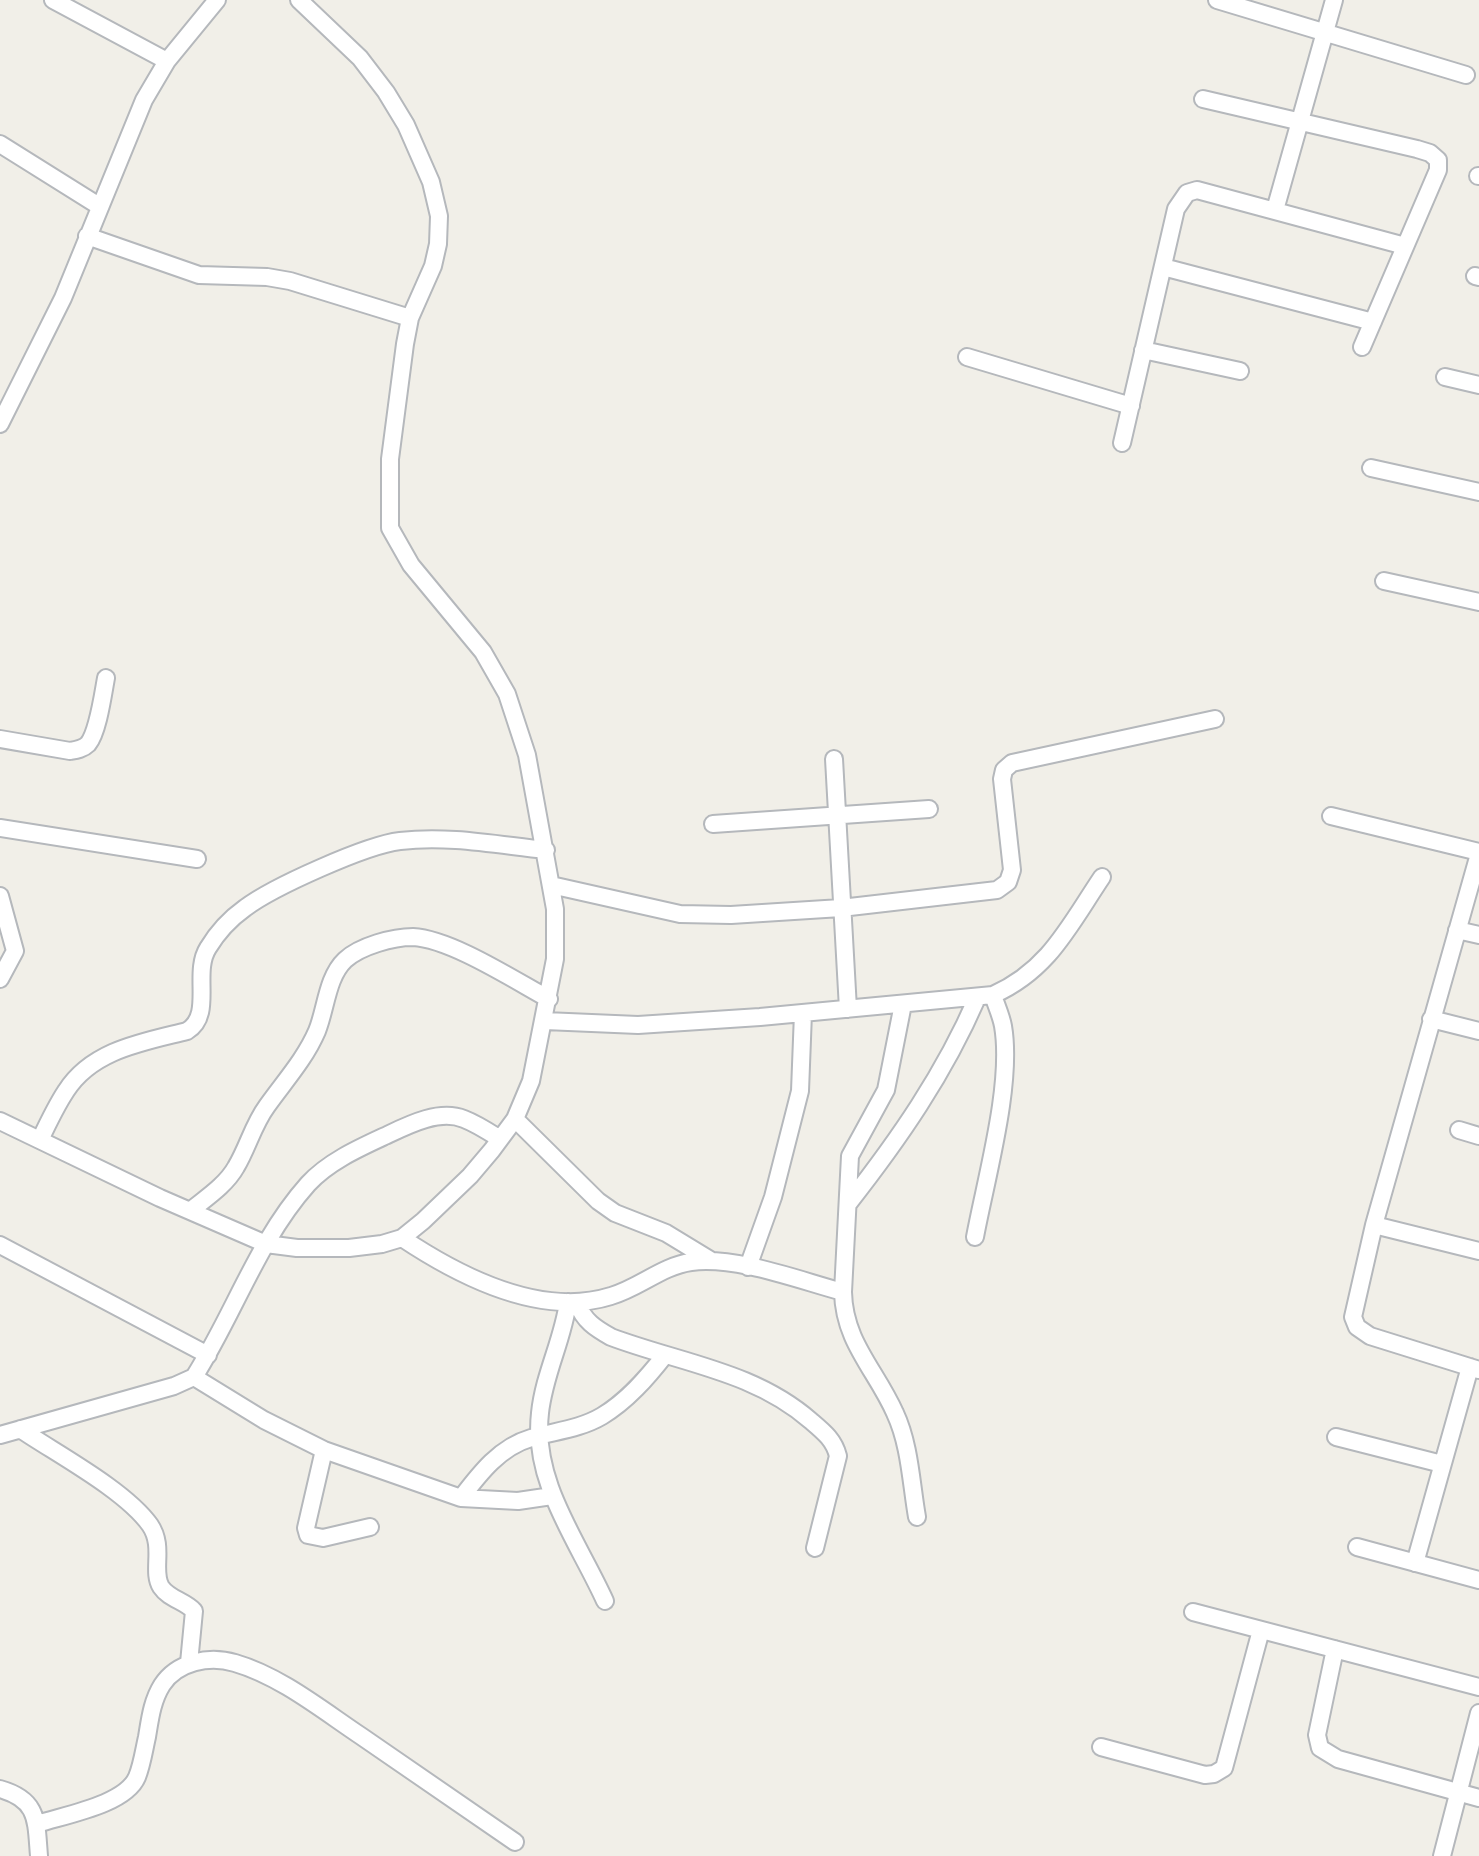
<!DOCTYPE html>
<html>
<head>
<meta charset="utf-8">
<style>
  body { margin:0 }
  canvas { display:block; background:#f1efe8 }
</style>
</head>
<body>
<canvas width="1479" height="1856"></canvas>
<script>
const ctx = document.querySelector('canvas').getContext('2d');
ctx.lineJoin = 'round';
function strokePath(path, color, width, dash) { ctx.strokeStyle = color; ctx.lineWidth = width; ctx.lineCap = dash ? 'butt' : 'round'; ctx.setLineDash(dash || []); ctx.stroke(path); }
const minor = new Path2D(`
  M53,0L167,61
  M1217,0L1466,75
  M1203,99L1417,149L1430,153L1438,160V170L1362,347
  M0,144L99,206
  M1478,176H1479
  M1275,210L1334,0
  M87,236L199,275L267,277L290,281L410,318
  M1163,267L1373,322
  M1475,276L1479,277
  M1143,350L1240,371
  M967,357L1131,406
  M1445,377L1479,385
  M0,424L63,298L144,100L167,61L217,0
  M1122,443L1176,209L1187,193L1197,190L1405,246
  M1371,468L1479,492
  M1384,581L1479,602
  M0,739L70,751C76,750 83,749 88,744C98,732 103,694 106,678
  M834,759L848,1009
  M1331,816L1479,852
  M713,824L929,809
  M0,828L197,859
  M1479,854L1374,1225L1353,1317L1357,1327L1370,1336L1479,1370
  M551,885L680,914L731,915L841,908L997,890L1008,882L1012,870L1002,779L1004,770L1012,763L1215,719
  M0,896L15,951L0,979
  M1457,930L1479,935
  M903,1004L886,1090L850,1156L843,1292C844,1342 876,1370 895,1413C910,1445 911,1483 917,1517
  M1431,1019L1479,1031
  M545,1021L638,1025L760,1017L993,995C1049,970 1069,926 1102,877
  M515,1119L598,1201L615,1213L666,1233L712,1261
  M0,1121L160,1198L266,1244L297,1248H349L382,1244L402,1238L423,1221L470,1176L492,1150L515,1119L531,1081L555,959V909L527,755L507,694L483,652L411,565L390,528V459L405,344L410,318L433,266L438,244L439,216L431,182L406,125L386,92L360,58L299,0
  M1459,1130L1479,1136
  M40,1140C48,1123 56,1106 66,1091C92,1050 143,1042 187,1031C214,1015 192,973 208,948C217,933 231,918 245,908C273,887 366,845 400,841C448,835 498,845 546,850
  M848,1204C899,1139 944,1074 977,998
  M190,1211C206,1198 226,1185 236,1167C248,1147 253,1125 267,1106C284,1082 305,1059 317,1031C326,1009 327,977 345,960C360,946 393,937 413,937C451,939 514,980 549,999
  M1374,1225L1479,1251
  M975,1237C986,1178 1013,1084 1003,1026C1001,1015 996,1005 993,995
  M402,1238C459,1276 541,1318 611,1296C639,1288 662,1266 691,1262C737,1256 798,1280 843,1292
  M0,1245L208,1355
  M748,1267L773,1197L800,1091L803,1013
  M568,1302C563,1340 544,1374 540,1413C532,1482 578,1541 605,1601
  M577,1303C584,1321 595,1328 611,1337C680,1363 754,1371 811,1421C824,1432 834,1440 838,1456L815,1548
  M194,1377L264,1420L324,1450L461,1498L518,1501L552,1496
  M20,1429C57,1454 125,1490 150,1525C165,1547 151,1571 161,1587C169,1599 185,1601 194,1611L189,1663
  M0,1435L174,1386L194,1377C234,1314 258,1240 308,1184C328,1162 359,1148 385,1136C408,1125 439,1109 464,1119C477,1124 489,1132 500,1139
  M1336,1437L1442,1464
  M324,1450L306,1528L308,1535L323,1538L370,1527
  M461,1498C480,1473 500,1447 531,1438C555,1431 580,1429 602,1416C627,1401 647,1378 665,1355
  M1357,1547L1479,1580
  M1415,1563L1470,1367
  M1193,1612L1479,1687
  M1335,1649L1317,1735L1320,1748L1338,1759L1479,1798
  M1101,1747L1205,1775L1214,1774L1224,1768L1261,1630
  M0,1789C39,1800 36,1821 39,1856
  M37,1824C64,1815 125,1805 137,1777C142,1765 144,1750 147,1737C150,1719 152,1701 162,1685C177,1662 209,1655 235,1663C280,1676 322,1710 361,1736C412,1771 463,1806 515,1842
  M1442,1856L1479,1713`);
strokePath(minor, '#b5b8bc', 20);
strokePath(minor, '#fff', 16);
</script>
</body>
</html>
